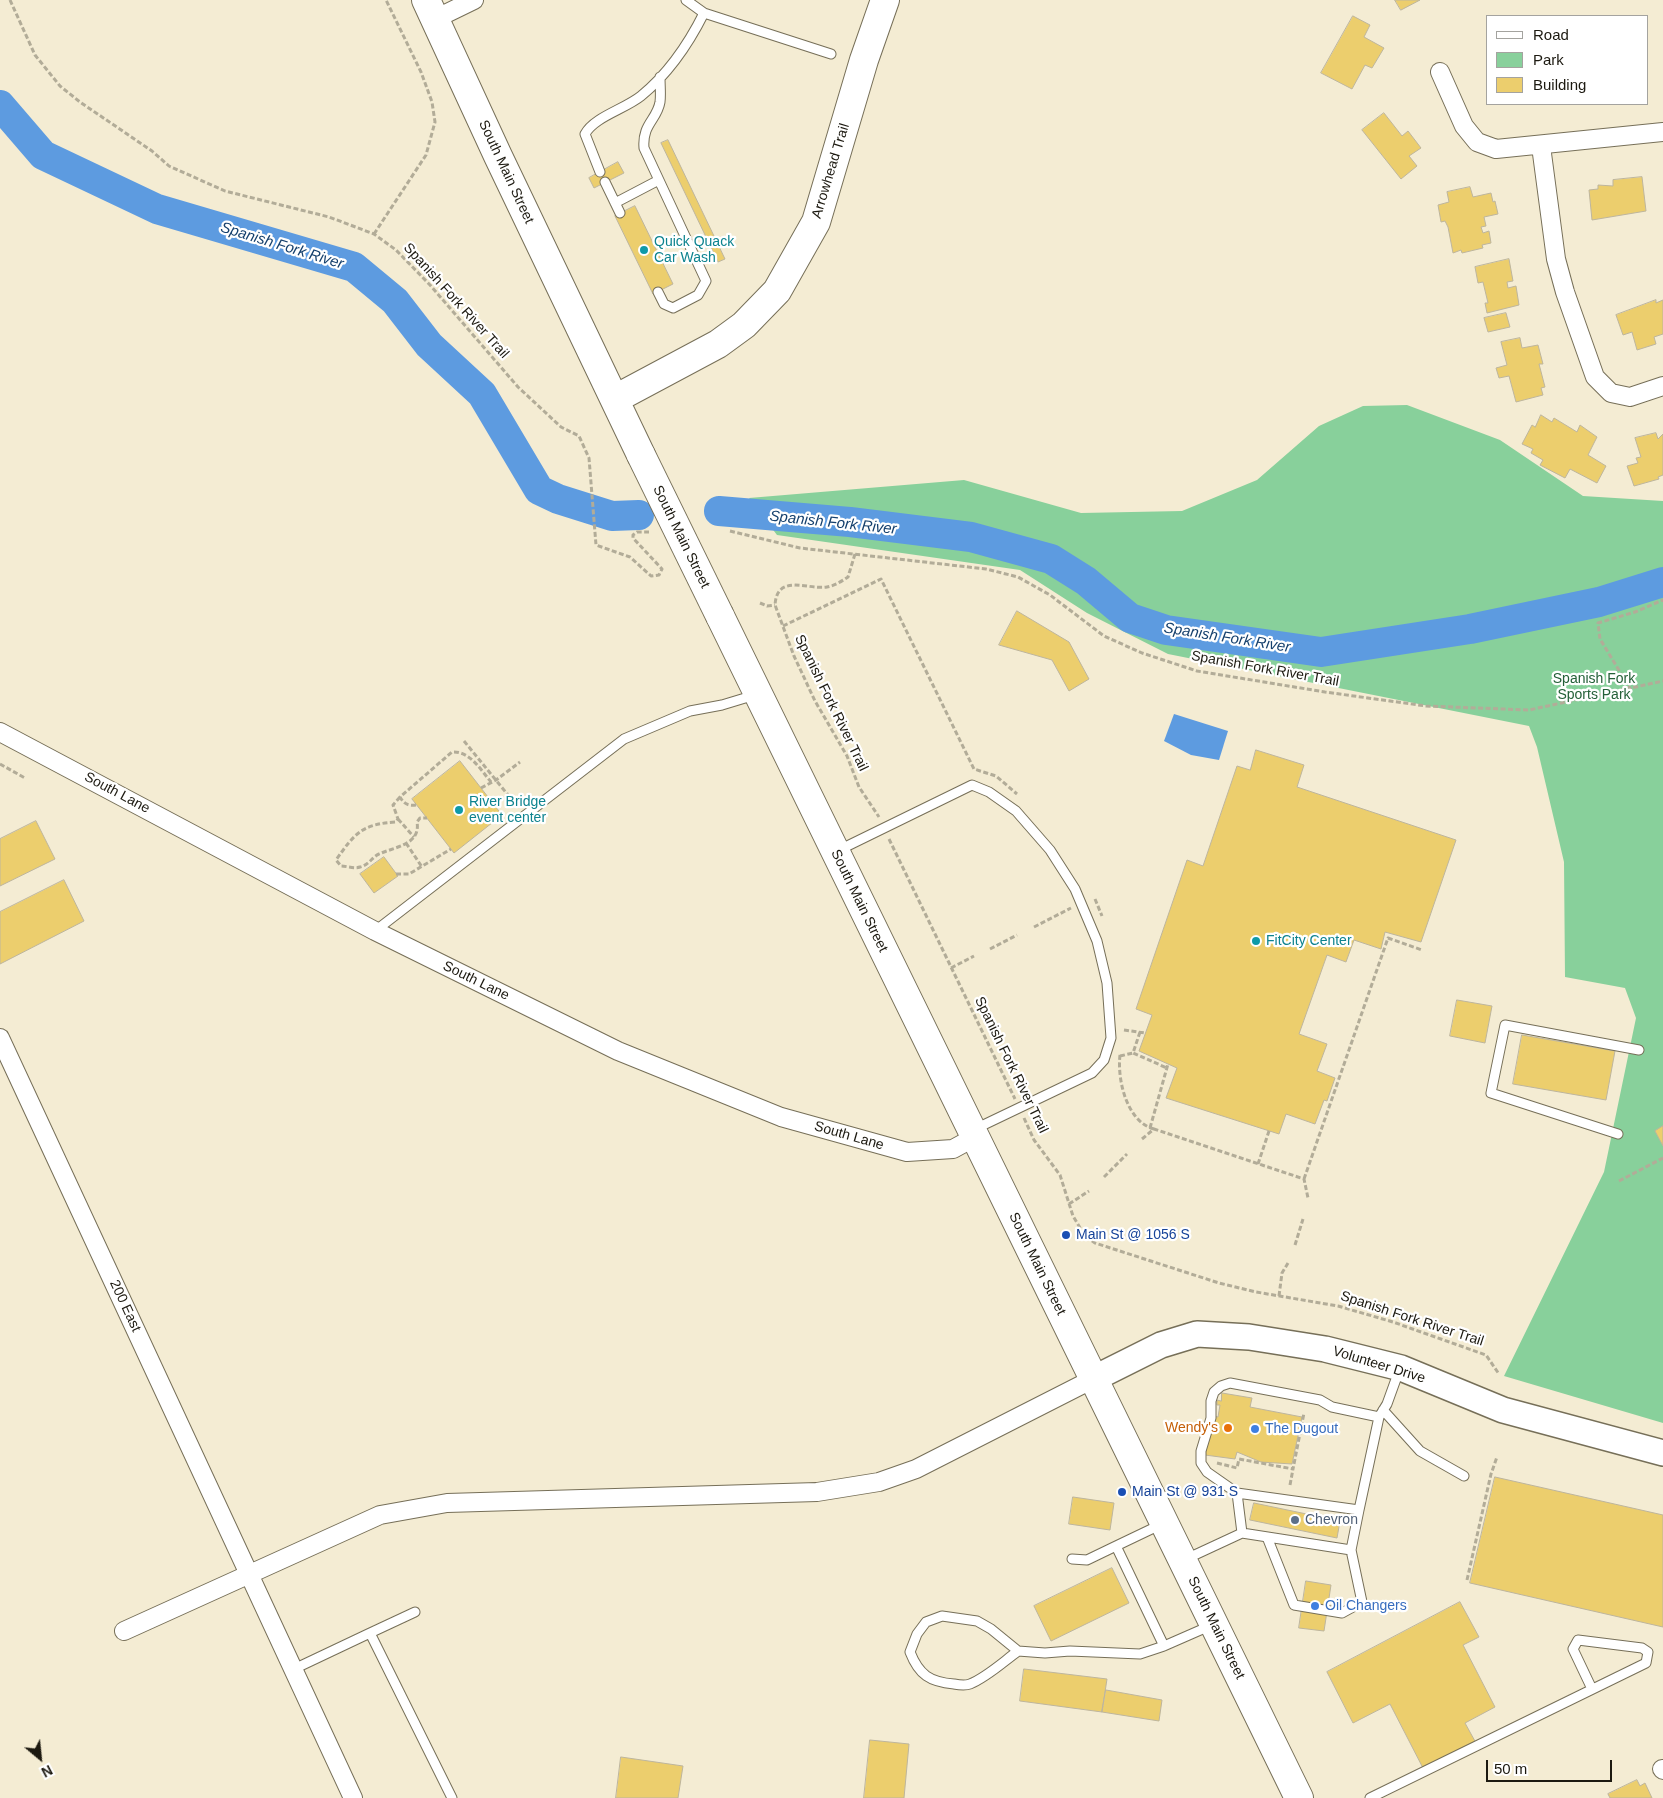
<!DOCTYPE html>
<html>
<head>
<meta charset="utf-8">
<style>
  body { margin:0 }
  #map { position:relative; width:1663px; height:1798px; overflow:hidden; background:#f4ecd3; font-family:Helvetica,sans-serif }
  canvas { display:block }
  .legend { position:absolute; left:1486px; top:15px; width:162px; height:90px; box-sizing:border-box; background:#fff; border:1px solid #a4a39f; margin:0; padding:6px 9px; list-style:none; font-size:15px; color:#1c1910 }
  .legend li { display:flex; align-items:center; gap:10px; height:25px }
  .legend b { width:25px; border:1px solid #a4a39f }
  .north { position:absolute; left:15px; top:1733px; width:50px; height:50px; -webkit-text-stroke:4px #fff; paint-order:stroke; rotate:152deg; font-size:14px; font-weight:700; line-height:20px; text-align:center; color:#1c1910 }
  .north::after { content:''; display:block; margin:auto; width:18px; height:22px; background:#1c1910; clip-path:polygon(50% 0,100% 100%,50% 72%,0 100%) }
  .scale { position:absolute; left:1486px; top:1760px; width:126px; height:22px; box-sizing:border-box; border:2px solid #1c1910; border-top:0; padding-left:6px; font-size:15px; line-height:18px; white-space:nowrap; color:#1c1910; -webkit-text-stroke:4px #fff; paint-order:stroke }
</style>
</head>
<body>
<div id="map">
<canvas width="1663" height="1798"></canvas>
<ul class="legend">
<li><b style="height:6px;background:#fff"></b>Road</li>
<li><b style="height:14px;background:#88d09b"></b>Park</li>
<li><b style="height:14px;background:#ecce6d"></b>Building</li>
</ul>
<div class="north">N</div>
<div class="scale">50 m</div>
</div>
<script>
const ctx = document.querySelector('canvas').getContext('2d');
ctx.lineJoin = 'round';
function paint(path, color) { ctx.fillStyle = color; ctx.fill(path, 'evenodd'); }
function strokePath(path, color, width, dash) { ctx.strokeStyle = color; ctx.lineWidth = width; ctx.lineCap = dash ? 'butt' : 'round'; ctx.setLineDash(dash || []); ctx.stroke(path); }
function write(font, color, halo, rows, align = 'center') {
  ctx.font = font + ' Helvetica,sans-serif'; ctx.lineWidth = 4.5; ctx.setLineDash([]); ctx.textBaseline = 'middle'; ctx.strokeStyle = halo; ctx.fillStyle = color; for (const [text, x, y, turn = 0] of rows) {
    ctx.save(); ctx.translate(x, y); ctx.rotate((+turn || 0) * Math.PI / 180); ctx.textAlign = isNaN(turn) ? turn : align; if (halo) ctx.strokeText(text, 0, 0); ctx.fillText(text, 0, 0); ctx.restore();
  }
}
const green = new Path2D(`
  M1407,405L1500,440L1583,496L1663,501V1423L1504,1376L1604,1172L1636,1018L1625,988L1565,977L1564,862L1537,747L1529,726L1168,654L1087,613L1020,570L777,535L749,498L964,480L1081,513L1182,511L1257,480L1319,426L1363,406Z`);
const water = new Path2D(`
  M1174,714L1228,731L1219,760L1191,755L1164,741Z`);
const river = new Path2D(`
  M0,105L43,155L157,209L354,267L395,301L429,345L482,394L539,490L558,499L612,516L639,515
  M719,511L850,522L971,537L1051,559L1086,581L1130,618L1166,630L1321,652L1470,629L1599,602L1663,582`);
const building = new Path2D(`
  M1395,0H1420L1401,10Z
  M1353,16L1370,25L1364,37L1384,48L1372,68L1365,65L1352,89L1321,73Z
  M1384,113L1402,136L1408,131L1421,148L1409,156L1417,166L1401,179L1362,130Z
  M668,140L725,259L718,262L661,143Z
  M618,162L624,173L594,188L589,178Z
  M1642,177L1646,211L1592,220L1589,190L1598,189V185L1613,186V180Z
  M1470,187L1473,197L1491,193L1493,202L1495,201L1498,214L1484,217L1486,226L1481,227L1483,233L1489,231L1491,243L1482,245L1483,248L1462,253L1461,250L1453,253L1448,227L1445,221L1441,222L1438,205L1449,202L1447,192Z
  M635,206L673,284L653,294L615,216Z
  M1509,259L1513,281L1507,282L1508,288L1516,286L1519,305L1487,313L1485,303H1488L1483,282L1478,283L1475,267Z
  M1656,300V303L1663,300V334L1654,337L1656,344L1637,350L1632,332L1623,335L1616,315Z
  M1506,313L1510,327L1488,332L1484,318Z
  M1520,338L1522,348L1538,345L1543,364H1539L1545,387L1541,388L1543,395L1516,402L1509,376L1499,378L1496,368L1507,365L1501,342Z
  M1541,415L1552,422L1554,418L1577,432L1580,425L1597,437L1588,455L1606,466L1597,483L1570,469L1565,478L1540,465L1543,460L1531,453L1533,449L1522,444L1532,425L1535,427Z
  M1656,433L1658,439L1663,434V475L1658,477L1659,479L1634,486L1627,466L1638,463L1636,458L1641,457L1635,438Z
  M1017,611L1069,642L1089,679L1069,691L1052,660L999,645Z
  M1256,750L1304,765L1297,787L1456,840L1421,942L1385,932L1381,949L1354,940L1346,962L1327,955L1299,1034L1327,1044L1317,1071L1335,1078L1327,1101L1324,1100L1315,1124L1286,1114L1279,1134L1166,1098L1177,1068L1139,1051L1152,1015L1136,1009L1187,860L1203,866L1237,766L1250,770Z
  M460,761L502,815L454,853L412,799Z
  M36,821L55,859L0,886V839Z
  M384,857L398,876L374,893L360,874Z
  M64,880L84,921L0,964V912Z
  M1457,1000L1492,1006L1485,1043L1450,1036Z
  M1522,1035L1615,1051L1606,1100L1513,1084Z
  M1663,1126V1146L1655,1131Z
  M1222,1393L1252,1398L1250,1407L1302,1417L1292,1464L1261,1462L1237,1452L1235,1459L1205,1455L1214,1416L1218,1417L1220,1405H1217V1400L1221,1401Z
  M1495,1477L1663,1515V1627L1470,1583Z
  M1073,1497L1114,1503L1110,1530L1069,1524Z
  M1254,1503L1340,1521L1337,1538L1250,1520Z
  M1112,1568L1129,1603L1051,1641L1034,1606Z
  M1306,1581L1331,1585L1324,1631L1299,1628Z
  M1460,1602L1479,1637L1463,1645L1495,1707L1465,1723L1476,1743L1424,1770L1390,1704L1353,1723L1327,1672Z
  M1024,1669L1107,1679L1102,1712L1020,1701Z
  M1106,1690L1162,1700L1159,1721L1102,1712Z
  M870,1740L909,1744L904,1798H864Z
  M621,1757L683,1766L678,1798H616Z
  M1637,1780L1640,1786L1645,1783L1652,1798H1610L1608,1794Z`);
const path = new Path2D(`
  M10,0L35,55L60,86L80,102L152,151L169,166L225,191L329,217L374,234L396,250L430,285L518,387L561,427L579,436L589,458L596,545L630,557L651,576L659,575L662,569L633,538V535L637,532H649
  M374,234L426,155L435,122L432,102L421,72L386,0
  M730,531L800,548L986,569L1018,577L1050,595L1104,636L1142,653L1197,671L1325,692L1426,706L1529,710L1663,681
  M855,554L848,577C842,581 834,586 827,587C808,590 777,573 775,605L794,656L815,701L847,756L859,787L879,817
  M760,603L767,606L775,605
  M783,626L881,579L974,769L996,776L1017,794
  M1631,690L1600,639L1598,623L1635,612L1663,600
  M464,741L517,806
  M0,764L25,778
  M481,788L496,780L520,762
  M400,797L393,805L398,819L396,822C362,824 355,833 336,860L341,866C346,866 355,869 360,867C369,865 372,857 379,854C394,847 421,845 417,822L420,818H427
  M416,805C408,806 404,804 400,797L452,752C470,751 480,769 491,782
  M398,819L414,837
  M889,839L1015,1099
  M406,843L422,867
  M396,874H409L451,849
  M1095,899L1102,916
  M1034,927L1071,908
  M990,949L1017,935
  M951,968L974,956
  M1124,1030L1145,1033
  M1140,1032L1133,1053L1167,1068
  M1120,1055C1117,1080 1127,1122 1154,1129
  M1120,1056L1133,1053
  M1024,1118L1034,1140L1060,1175L1073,1216L1085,1236L1095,1243L1219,1283L1256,1292L1338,1306L1393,1322L1486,1355L1499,1374
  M1150,1128L1168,1064
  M1142,1139L1154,1129L1304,1179L1308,1198
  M1258,1164L1269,1131
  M1104,1177L1127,1154
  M1304,1179L1388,938L1422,950
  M1619,1181L1663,1158
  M1069,1204L1089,1191
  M1295,1245L1303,1219
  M1279,1296L1282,1273L1288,1263
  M1217,1463L1237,1468L1239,1459L1293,1469L1304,1413
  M1290,1485L1293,1469
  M1467,1580L1491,1474L1497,1457`);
const lane = new Path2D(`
  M686,0L704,13L831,54
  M600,172L585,134C594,117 625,109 641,96C668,74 689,43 704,13
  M605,182L620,213
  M615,203L657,181
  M658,292L664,304L673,308L698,295L706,281L644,148C642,124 657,120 660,102C661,95 660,85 660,77
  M837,851L972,785L989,792L1016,811L1050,850L1075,889L1097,941L1107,983L1111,1038L1104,1060L1092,1073L975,1129
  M375,931L624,739L690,711L722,705L755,695
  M1618,1134L1491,1093L1505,1025L1639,1050
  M1383,1410L1420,1451L1464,1476
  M1379,1417L1332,1407L1320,1400L1230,1383L1221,1386L1214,1392L1211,1401V1418L1201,1451V1463L1207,1472L1237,1493L1359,1510L1379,1417L1387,1404L1400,1368
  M1162,1524L1116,1546L1164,1646L1212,1625
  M1242,1533L1351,1550L1359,1510
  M1267,1537L1294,1605L1342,1613L1362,1602L1351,1550
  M1072,1559L1087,1560L1116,1546
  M1186,1559L1242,1533L1237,1493
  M370,1633L415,1612
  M1018,1651C1003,1662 987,1677 970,1684C965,1686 959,1685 954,1684C930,1682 919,1675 910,1652L917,1634L926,1622L942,1616L977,1621L991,1629L1018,1651L1045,1653L1070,1651L1140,1654L1164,1646
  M294,1669L370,1633L452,1798
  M1370,1798L1646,1663L1648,1652L1642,1648L1578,1640L1573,1649L1592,1689`);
const street = new Path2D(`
  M435,19L474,0
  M1440,72L1464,126L1477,142L1496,149L1663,132
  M1541,146L1556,259L1565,292L1595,377L1611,393L1630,397L1663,386
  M0,732L375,931L618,1051L781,1117L907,1152L953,1149L975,1137
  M0,1038L353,1798
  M124,1631L380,1515L447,1503L817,1492L879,1482L916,1469L1095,1378
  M1662,1769L1663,1770`);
const secondary = new Path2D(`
  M1095,1378L1161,1345L1197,1334L1249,1337L1325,1349L1401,1368L1503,1410L1663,1453`);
const primary = new Path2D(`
  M426,0L498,156L641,455
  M615,399L718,344L744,325L777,291L816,222L864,60L885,0
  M720,616L1299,1798`);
const primaryBridge = new Path2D(`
  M641,455L720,616`);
const markers = [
  [644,250,5,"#0f9aa8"],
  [459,810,5,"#0f9aa8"],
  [1256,941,5,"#0f9aa8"],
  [1066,1235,5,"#1a4fb4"],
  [1228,1428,5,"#e8710a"],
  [1255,1429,5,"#3f7fe0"],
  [1122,1492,5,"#1a4fb4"],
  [1295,1520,5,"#5c6f8a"],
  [1315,1606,5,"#3f7fe0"]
];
const streetNames = [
  ["Arrowhead Trail",831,171,-73],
  ["South Main Street",506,172,65],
  ["Spanish Fork River Trail",456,301,48],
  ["South Main Street",681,537,64],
  ["Spanish Fork River Trail",1265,669,10],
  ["Spanish Fork River Trail",831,703,64],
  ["South Lane",117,793,28],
  ["South Main Street",859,901,64],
  ["South Lane",476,981,26],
  ["Spanish Fork River Trail",1011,1065,64],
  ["South Lane",849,1136,16],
  ["South Main Street",1037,1264,64],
  ["200 East",125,1306,65],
  ["Spanish Fork River Trail",1412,1319,18],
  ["Volunteer Drive",1379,1365,17],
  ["South Main Street",1216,1628,64]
];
const cultureNames = [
  ["Quick Quack",654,242],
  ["Car Wash",654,258],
  ["River Bridge",469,802],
  ["event center",469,818],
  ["FitCity Center",1266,941]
];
const parkNames = [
  ["Spanish Fork",1594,679],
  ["Sports Park",1594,695]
];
const transitNames = [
  ["Main St @ 1056 S",1076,1235],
  ["Main St @ 931 S",1132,1492]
];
const foodNames = [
  ["Wendy's",1218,1428]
];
const shopNames = [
  ["The Dugout",1265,1429],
  ["Oil Changers",1325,1606]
];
const serviceNames = [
  ["Chevron",1305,1520]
];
const waterNames = [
  ["Spanish Fork River",282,246,17],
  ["Spanish Fork River",833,523,6],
  ["Spanish Fork River",1227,638,9]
];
paint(green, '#88d09b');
paint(water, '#5d9be0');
strokePath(river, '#5d9be0', 30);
paint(building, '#ecce6d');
strokePath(building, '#bdb59d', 1);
strokePath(lane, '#766f58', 11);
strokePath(street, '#766f58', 20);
strokePath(secondary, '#766f58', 28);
strokePath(primary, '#766f58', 30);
strokePath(path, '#b2ac98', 3, [5, 2.5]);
strokePath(lane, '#fff', 9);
strokePath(street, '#fff', 18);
strokePath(secondary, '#fff', 25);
strokePath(primary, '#fff', 28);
strokePath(primaryBridge, '#766f58', 30, []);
strokePath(primaryBridge, '#fff', 28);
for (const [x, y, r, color] of markers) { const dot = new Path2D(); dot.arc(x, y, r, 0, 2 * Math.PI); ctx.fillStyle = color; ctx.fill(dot); strokePath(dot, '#fff', 2); }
write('14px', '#1c1910', '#fff', streetNames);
write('14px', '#0d838f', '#fff', cultureNames, 'left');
write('14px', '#246038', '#fff', parkNames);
write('14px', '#164399', '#fff', transitNames, 'left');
write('14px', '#c56008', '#fff', foodNames, 'right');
write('14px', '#366cbe', '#fff', shopNames, 'left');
write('14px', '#4e5e75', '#fff', serviceNames, 'left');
write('italic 15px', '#15406d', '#fff', waterNames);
</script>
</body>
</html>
